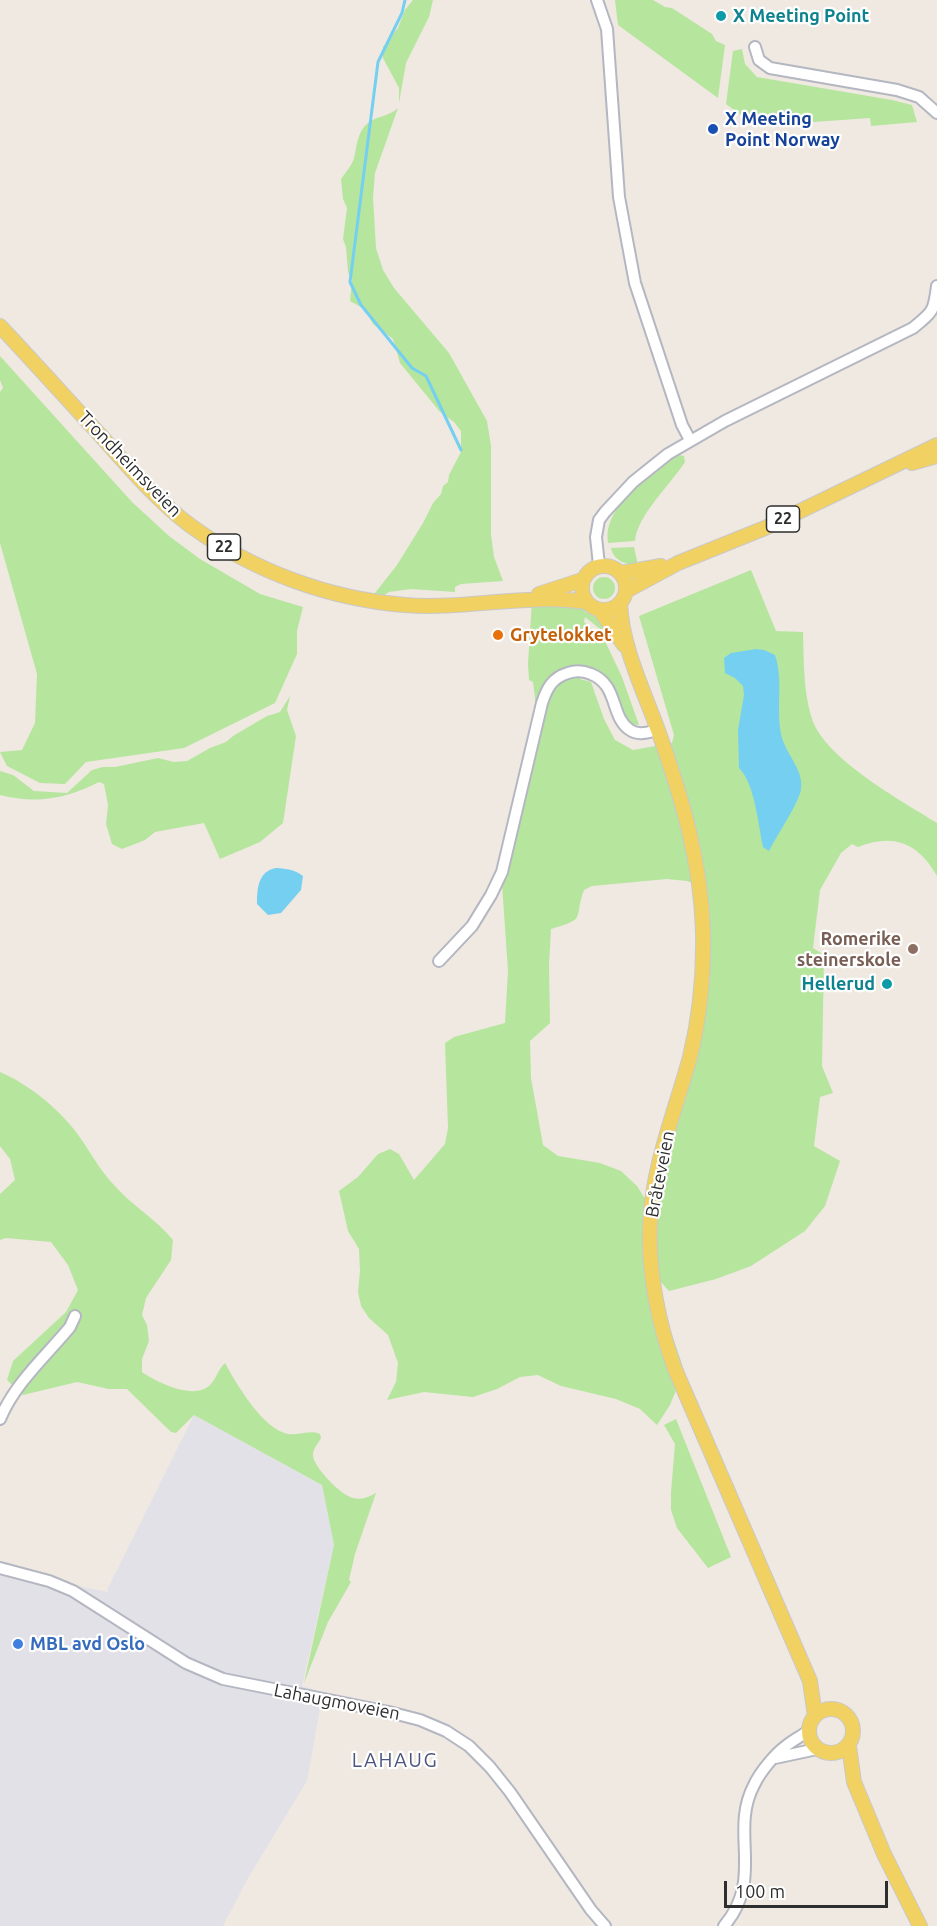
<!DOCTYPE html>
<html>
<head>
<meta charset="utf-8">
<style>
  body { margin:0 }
  #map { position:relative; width:937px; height:1926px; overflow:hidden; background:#efe9e1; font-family:Ubuntu,sans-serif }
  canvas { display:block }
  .scale { position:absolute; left:724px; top:1881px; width:164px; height:27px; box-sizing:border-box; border:3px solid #2e2e2e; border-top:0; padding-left:8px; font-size:18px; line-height:21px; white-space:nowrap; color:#2e2e2e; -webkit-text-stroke:4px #fff; paint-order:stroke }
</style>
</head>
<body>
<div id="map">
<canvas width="937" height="1926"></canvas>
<div class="scale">100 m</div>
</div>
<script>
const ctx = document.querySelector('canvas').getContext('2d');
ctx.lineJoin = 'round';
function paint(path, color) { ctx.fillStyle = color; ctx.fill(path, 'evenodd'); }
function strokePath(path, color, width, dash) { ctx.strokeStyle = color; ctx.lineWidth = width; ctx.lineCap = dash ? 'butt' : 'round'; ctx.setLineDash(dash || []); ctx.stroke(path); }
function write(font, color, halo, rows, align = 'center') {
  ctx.font = font + ' Ubuntu,sans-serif'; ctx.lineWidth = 4.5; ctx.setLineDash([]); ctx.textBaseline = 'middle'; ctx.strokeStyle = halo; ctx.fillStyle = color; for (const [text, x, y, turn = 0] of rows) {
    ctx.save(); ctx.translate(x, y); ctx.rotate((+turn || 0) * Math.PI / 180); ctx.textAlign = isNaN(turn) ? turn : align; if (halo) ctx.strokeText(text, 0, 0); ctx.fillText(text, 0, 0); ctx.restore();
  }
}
const industrial = new Path2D(`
  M194,1415L322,1485L334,1545L302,1686L323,1692L307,1781L248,1878L223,1926H0V1565L61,1583L108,1592V1588Z`);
const green = new Path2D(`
  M413,0H433L429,17L406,63L399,103V88L383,58V47L398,28L405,10Z
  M615,0H653L665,7L672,8L712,34L716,41L725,45L718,98L618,25Z
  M742,49L745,64L757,77L892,100L912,105L917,122L871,126L870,118L756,126L726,104L733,51Z
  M398,108L375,173L373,197L376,248L383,270L394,288L449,353L487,421L491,446V534L494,557L503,581L461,584L455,587V592L411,589L389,592L371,604V598L397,565L423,523L433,503L441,494L443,486L448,482L449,475L461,452V431L454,422L440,412L400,363L393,339L373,324L366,310L350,301L352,281L348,272L346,247L343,239L347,208L343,199L341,179C345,173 352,165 354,158C357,146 357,132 368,123C377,116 390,116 398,108Z
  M0,356L132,502L169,536L200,559L260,594L303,607L297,631V654L275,703L184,748L86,762L65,784L40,783L7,766L0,752L22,750L35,723L37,674L0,543V392L3,388L0,380Z
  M679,455L684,456L685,462C670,485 637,516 635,541L608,543C603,510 638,487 660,469C666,464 671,458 679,455Z
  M634,547L638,565C626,565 614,561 611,548Z
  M751,570L776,631L803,632C804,661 803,691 812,719C825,759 902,801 937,823V876C918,843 894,833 858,847L852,844L841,853L820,890L813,948L824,955L822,1066L833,1093L820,1097L814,1146L840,1161L825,1206L805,1231L751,1266L716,1279L669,1291L659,1280L658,1266C655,1302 675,1337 684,1371L670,1405L657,1425L640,1409L616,1399L561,1386L538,1375L520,1377L497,1389L473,1397L424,1392L387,1400L396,1382L398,1363L388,1335L369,1318L361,1306L358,1292L360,1271L359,1249L348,1231L339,1191L358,1177L378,1154L390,1149L399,1154L414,1180L445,1144L448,1128L445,1043L454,1037L505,1023L508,971L500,855L535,716V698L533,682L529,680L528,664L532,600L586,597L585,612L594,616L607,629H600L585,617L584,622L605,641L622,677L639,725C623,726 625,708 618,698C610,688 591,676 580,668V679L591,682L604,719L615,740L633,750L672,743L674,735L639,616ZM667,879L687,881L695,884L703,979L667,1156L669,1160L657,1218L637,1186L621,1171L600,1163L558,1156L543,1145L531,1078L530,1041L550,1023L549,965L551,929C588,918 573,920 584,890L592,886Z
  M593 588a11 11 0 1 1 22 0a11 11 0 1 1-22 0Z
  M290,696L287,710L296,736L283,823L260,842L220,859L204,823L155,832L145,840L122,849L112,844L106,824L108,805L104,784L99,782C66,799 36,804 0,795V771L13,775L34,791L67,793L92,770L103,767H115L158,758L174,762L187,761L210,748L226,742L233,736L267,716L280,712Z
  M0,1072C28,1084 57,1107 76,1132C89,1149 98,1168 113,1184C132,1206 155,1218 173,1240L171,1260L146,1298L142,1315L147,1325L149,1341L142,1359V1372C156,1382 193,1400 209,1386C216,1380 218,1369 225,1363C237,1385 263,1429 288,1434C298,1436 312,1429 320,1434L321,1438C318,1444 313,1448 313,1455C313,1467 342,1496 353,1498C362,1500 369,1497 376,1493L355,1554L349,1580L351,1582L328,1622L304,1683L334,1545L322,1485L194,1415L176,1433L171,1432L127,1389H109L77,1382L23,1395L7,1380L13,1361L66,1312L78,1290L68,1265L51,1242L6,1238L0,1240V1194L15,1180L10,1159L0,1146Z
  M676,1419L731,1557L708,1568L677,1528L671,1510V1492L675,1444L664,1425Z`);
const water = new Path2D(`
  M756,649L764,650L775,655C784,681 775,711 782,738C787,755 804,771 801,789C800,801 776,837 769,851L763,847C758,824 755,784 739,768L738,730L744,695L743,686L735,678L725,673L724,658L731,653Z
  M276,868C287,869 294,869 303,876L301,890L281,913L268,915L257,904C257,889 258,871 276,868Z`);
const stream = new Path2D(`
  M405,0L402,13L378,62L350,282L361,305L412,368L426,376L461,450`);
const minor = new Path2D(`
  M597,0L607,29L619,197L635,283L682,425L690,440
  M755,47L759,60L770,68L897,90L919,97L937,113
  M599,565L596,537L599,520L605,512L633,482L668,454L725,421L913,328C933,312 934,311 937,286
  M439,961L472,926L491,895L502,872L542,703C547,688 552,678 568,673C576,670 584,671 591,674C619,685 610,717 630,730C639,736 649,732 658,730
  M0,1419C15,1383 46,1356 70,1327L75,1316
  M0,1568L49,1581L73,1591L186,1663L223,1679L389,1712L420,1720L446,1731L469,1746L490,1767L510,1792L591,1910L605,1926
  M775,1758L817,1749
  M724,1926C765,1878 729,1832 754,1785C760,1772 775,1754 786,1746C793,1740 802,1736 809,1730`);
const major = new Path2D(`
  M0,326C34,362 67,399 101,436C129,467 157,501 191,526C253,571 329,599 405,605C466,610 525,593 586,602
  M912,463L937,456
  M582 588a22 22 0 1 1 44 0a22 22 0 1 1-44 0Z
  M621,573L661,566
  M626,591L678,563L765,528L937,445
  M539,594L582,580
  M620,603C622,648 644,691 659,733C682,798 701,862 703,931C704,974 700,1016 690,1057C675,1112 652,1167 650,1225C648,1275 658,1321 674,1367L810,1681L815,1716
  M600,610L624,645
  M809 1731a22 22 0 1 1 44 0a22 22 0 1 1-44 0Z
  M849,1746L854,1782L884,1854L920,1926`);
const markers = [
  [721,16,6,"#0f9aa8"],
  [713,129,6,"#1a4fb4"],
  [498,635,6,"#e8710a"],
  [913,949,6,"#8d6e63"],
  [887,984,6,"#0f9aa8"],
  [18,1644,6,"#3f7fe0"]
];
const shields = [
  [783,519,33],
  [224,547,33]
];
const shieldNames = [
  ["22",783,519],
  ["22",224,547]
];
const cultureNames = [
  ["X Meeting Point",733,16],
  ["Hellerud",875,984,"right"]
];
const transitNames = [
  ["X Meeting",725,119],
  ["Point Norway",725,140]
];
const streetNames = [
  ["Trondheimsveien",130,464,46],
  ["Bråteveien",660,1174,-79],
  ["Lahaugmoveien",337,1702,11]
];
const foodNames = [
  ["Grytelokket",510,635]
];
const educationNames = [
  ["Romerike",901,939],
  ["steinerskole",901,960]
];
const shopNames = [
  ["MBL avd Oslo",30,1644]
];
const neighbourhoodNames = [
  ["LAHAUG",395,1760]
];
paint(industrial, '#e3e1e8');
paint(green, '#b6e59e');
paint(water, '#75cff0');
strokePath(stream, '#75cff0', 3);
strokePath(minor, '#b4b7c1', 14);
strokePath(major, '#c9c9c9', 16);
strokePath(minor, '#fff', 10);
strokePath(major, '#f2d163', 14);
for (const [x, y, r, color] of markers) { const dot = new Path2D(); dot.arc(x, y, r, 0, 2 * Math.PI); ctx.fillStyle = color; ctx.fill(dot); strokePath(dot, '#fff', 2); }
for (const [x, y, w] of shields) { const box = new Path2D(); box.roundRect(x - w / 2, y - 13, w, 26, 4.5); ctx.fillStyle = '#fff'; ctx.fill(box); strokePath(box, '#2e2e2e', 1.5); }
write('bold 16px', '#2e2e2e', null, shieldNames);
write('bold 18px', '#0d838f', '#fff', cultureNames, 'left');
write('bold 18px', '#164399', '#fff', transitNames, 'left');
write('18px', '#2e2e2e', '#fff', streetNames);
write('bold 18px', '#c56008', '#fff', foodNames, 'left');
write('bold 18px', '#785e54', '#fff', educationNames, 'right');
write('bold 18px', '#366cbe', '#fff', shopNames, 'left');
ctx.letterSpacing = '1.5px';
write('20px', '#4d5680', '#fff', neighbourhoodNames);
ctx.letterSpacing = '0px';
</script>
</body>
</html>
